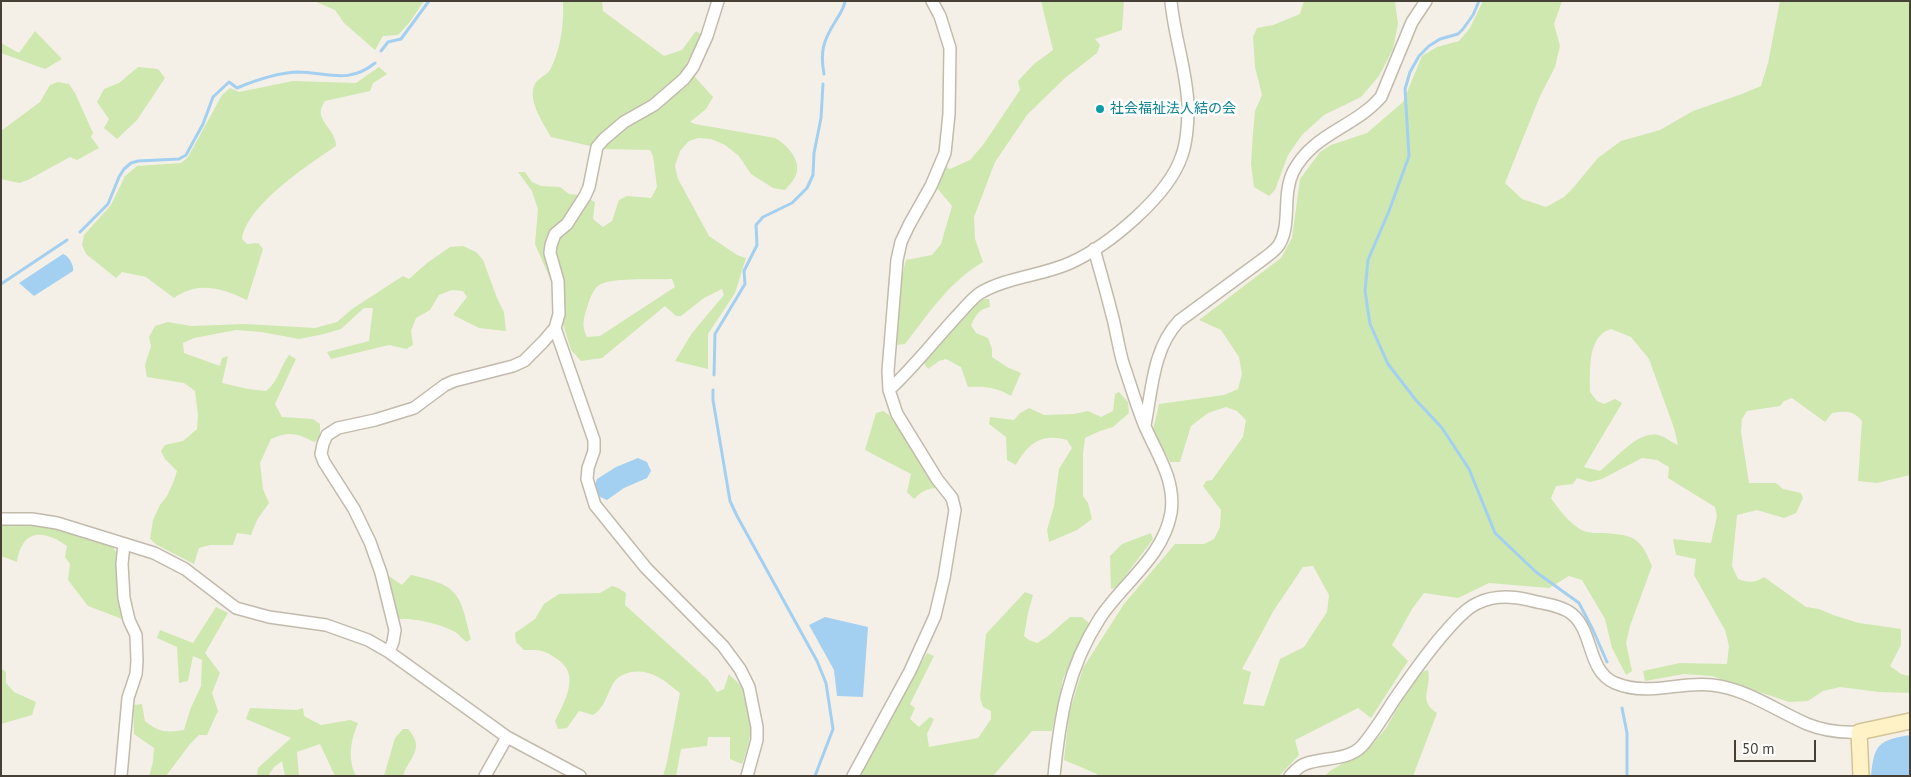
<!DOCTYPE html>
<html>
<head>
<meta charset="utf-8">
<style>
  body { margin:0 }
  #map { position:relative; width:1911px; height:777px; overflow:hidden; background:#f4f0e7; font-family:"PT Sans",sans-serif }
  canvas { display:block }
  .frame { position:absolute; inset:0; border:2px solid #474036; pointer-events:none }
  .scale { position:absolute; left:1734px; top:740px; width:82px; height:22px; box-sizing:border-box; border:2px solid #474036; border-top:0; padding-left:6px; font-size:15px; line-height:18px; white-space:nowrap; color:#474036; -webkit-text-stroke:4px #fff; paint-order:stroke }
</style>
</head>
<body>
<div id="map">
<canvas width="1911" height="777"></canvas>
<div class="frame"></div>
<div class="scale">50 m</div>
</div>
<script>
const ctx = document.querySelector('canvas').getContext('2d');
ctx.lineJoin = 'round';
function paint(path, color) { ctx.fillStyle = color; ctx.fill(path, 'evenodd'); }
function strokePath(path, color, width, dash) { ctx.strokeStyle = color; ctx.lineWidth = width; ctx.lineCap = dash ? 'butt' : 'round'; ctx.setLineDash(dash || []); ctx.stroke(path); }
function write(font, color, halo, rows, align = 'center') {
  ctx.font = font + ' "PT Sans","Noto Sans JP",sans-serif'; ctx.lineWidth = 5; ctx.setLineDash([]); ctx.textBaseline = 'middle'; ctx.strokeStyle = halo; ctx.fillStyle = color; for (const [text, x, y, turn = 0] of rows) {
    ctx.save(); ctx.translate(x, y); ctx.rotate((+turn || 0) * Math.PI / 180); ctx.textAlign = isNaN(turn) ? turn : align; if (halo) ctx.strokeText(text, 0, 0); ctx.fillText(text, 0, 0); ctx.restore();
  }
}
const green = new Path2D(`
  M314,1H424L409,23L398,35L383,36L375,50L344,23L335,10Z
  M563,1H602L603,11L664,56L682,50L696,31L702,35L685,66L713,97L706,109L690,122L695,124L775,138C788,145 803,162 795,177C793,182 788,186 785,190L773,188L751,174L739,156L725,145L711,139L698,138L689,141L680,151L675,166L678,179L709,236L737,255L746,258L735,293L708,334V369L675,361L692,333L724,295L722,289L704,298L681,316H676L665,306L602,358L581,361L571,350L563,324L561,272L551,281L535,244L538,209L532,191L518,172H525L532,182L541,186L560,187L569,194L580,195L595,202L593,219L603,227L612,221L619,200L627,196L651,198L657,187L653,156L650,150L603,149L551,137C544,124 528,102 534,86C537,78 546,76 550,70C561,49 564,24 563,1ZM672,279L675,287L600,336L587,337C582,327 583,321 586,311C589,302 592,288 601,284C615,277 655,280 672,279Z
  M1041,1H1124L1122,30L1095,39L1100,45L1097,53L1065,78L1027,115L995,162L974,217L975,239L983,262C949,282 929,313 905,344L897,345L901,280L906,260L932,255L941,244L952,206L937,188L946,167L950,169L970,160L983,145L1020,90L1018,81L1034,64L1053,50Z
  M1304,1H1395L1398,24L1393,49L1379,76L1361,97L1324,115L1302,135L1288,155L1275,190L1269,196L1254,187L1251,164L1253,133L1255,111L1262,95L1255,67L1253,37L1257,28L1273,25L1300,14Z
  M1483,1H1562L1554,24L1560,46L1555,67L1540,96L1505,183L1522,199L1546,207L1564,197L1573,188L1598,158L1621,141L1660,130L1693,111L1742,94L1761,86L1768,63L1780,1H1910V475L1877,483L1858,481L1862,421C1853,410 1846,411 1832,413L1825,422L1792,398L1784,401L1780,406L1747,411L1742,419L1741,432L1749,483H1776L1783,489L1801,493L1803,498L1796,513L1784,518L1757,510L1737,515L1732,566L1738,579C1748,583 1755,583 1764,577L1806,607L1819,609L1833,615L1859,623L1901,629V645L1890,666L1901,674L1910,676V693L1879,692L1840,687L1823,691L1808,701L1789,702L1712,676L1684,674L1645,681L1643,671L1680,663L1727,664L1729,646L1725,630L1694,575L1696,559L1676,555L1673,539L1711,543L1717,516L1715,507L1668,478L1669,467L1657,460L1642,458L1602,479L1590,482L1577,478L1573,484L1556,486L1551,498C1558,509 1574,529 1587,532C1591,533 1597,533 1602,533C1633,535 1640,536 1652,566L1630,626L1626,643L1632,671L1626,675L1612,648L1605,619L1582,580L1569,576L1549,588L1489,583L1458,598L1424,593L1412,609L1392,645L1408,661L1371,718L1358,708L1295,740L1299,755L1279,776H1097V774L1064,760L1069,714L1083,668L1124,604L1175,544H1204L1214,539L1220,527L1221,510L1203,486L1206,481L1212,480L1243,437L1246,420L1237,411L1226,407L1208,413L1191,426L1180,462H1170L1153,430L1159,404L1224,395L1238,389L1242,374L1239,357L1221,330L1199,320L1281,258L1292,238L1300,179L1320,152L1331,145L1367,133L1403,102L1422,56L1437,47L1459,41L1470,28ZM1611,329L1631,337L1649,359L1674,428L1678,445C1672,443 1665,436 1658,435C1637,431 1616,459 1600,471L1584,467L1622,403L1615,399L1604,404L1597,401L1590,392C1590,377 1588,346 1601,335C1603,332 1608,330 1611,329ZM1313,566L1329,595L1327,612L1304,647L1280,659L1264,706L1243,704L1251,672L1242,669L1274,610L1303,567Z
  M35,31L62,59L45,69L1,53V43L19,53Z
  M138,67L158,69L165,78L137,120L117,139L104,128L109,119L97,102L104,89L119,83Z
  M379,67L387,74L373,83L370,91L325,101C311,120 336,127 336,146C309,164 246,206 242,239L247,244L258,243L263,249L247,300C221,288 199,281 174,298L146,277L122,272L116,278L86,254L82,245L84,235L111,205L125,176L137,166L181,163L188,157L222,95L230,88L239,92L293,81L356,83Z
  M58,82L69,84L75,93L93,133L91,137L99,148L77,160L70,157L28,180L19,183L1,179V131L40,102L50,85Z
  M463,246L476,252L483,260L497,298L504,312L506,331L479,328L453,315L467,297L463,291L452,290L439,295L430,310L416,318L411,331L413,345L406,349L389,345L331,359L327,352L369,341L373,308H364L341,329L324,334L299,339L261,332L236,330L194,338L183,343L184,353L220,366L222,358L228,356L222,383L248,389L266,391C278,382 280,367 289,355L296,359L275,404L282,417L313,419L320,424V438L314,442C297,433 289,431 271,439L260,463L263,489L269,503L257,520L251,535L237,533L233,545H210L199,548L194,564L157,545L150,539L153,520L160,505L167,496L173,483L177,471L165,459L161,451L165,445L183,441L197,429L198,415L195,391L184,383L147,377L145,365L151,346L149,337L155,326L168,322L191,326L245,324L315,328L337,322L352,309L403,276L409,279L427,263L450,247Z
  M983,299H989L990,307C979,309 976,315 971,325L976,333L988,338L992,349V357L1007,367L1021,373L1011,396C996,387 985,386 968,387L961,367L946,359L939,361L928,369L924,363L969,311Z
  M1119,392L1128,402L1129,413L1113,427L1100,431L1085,438L1083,453V496L1088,503L1092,519L1077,530L1049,542L1047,530L1054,506L1059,469L1072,448L1067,440C1042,433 1028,443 1016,465L1007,460L1006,437L989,424L990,417L1014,420L1020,413L1029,408L1044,415L1074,414L1088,411L1101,417L1113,411L1115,394Z
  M883,411L889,415L929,472L937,488C927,488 921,492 914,499L907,492L911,474L865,450L876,413Z
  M1,524H31L54,528L112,546L118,555L117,597L122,619L88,606L68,580L70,564L65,557L67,546C43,529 22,529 17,562L1,556Z
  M1151,533L1153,539L1117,587L1111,589L1110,556L1122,544Z
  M411,575C460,586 459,592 471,639L467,642C462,639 459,634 455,632C442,624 415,618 400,619L394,614L386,584L389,576L402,585Z
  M612,586L618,588L626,593L625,605L707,679L717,692L724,689L729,674C732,678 737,681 740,685C757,706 752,741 742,764L730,759V737H708L707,746L681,749L676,776H663L667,762L680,693C673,688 666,681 658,677C645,669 624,669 614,682C607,693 605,708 593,715L579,711L567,728L558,729L555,721C565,701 581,674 557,659C542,649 541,650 524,650L516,642L515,633L535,619L544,604L559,594L600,593Z
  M1025,592L1033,595L1028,613L1024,636L1029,640L1037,643L1047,637L1070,617H1082L1089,623L1063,679L1052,731H1032L993,776H860L927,653L934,656L910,704L915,708L910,719L919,727L930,717L934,719L927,734L929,747L978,738L991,719V711L983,707L980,698L986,634Z
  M216,607L228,613L205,653L220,673L212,693L218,711L207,735H199L190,744L166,776H149L153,762L154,748L134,734L133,705L142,704L145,721C158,732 167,733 184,730L190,710L201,686L202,660L193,656L188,681L179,683L177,647L157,638L160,630L193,643Z
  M1,668L6,672V683L14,692L36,702L32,715L1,724Z
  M1428,670C1432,689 1417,700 1437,713L1413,776H1325L1330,771L1371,746L1386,728L1403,698L1421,672Z
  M250,708L297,710L303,708L304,716L321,725L350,720L358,723C351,740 347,758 356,776H335L320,744L297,752L299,776H285L282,761L274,767L268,776H257L258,768L291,738L246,719Z
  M403,729H408C426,749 409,757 403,776H384L395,738Z`);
const water = new Path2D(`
  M63,254C69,256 74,265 73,271L34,296L19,283Z
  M638,458L647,462L651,471L647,478L624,488L607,500L600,497L594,487L597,479L616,467Z
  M825,617L868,627L863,697L837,696L834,670L809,625Z
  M1910,735V776H1871C1874,745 1878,740 1910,735Z`);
const stream = new Path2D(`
  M1479,1L1473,15L1463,29L1458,34L1440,39L1429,46L1419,56L1410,72L1405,89L1409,156L1389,211L1368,260L1365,291L1370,324L1388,364L1415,399L1442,428L1469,469L1495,533L1536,572L1579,603L1593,630L1607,662
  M381,51L388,42L401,39L429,1
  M824,74C820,52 823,41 835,22C839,15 844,9 845,1
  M80,232L108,204L119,177L124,169L131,163L138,161L179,159L186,155L203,124L213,97L229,82L237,88C256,80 276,73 297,72C327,72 348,85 375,63
  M1,284L67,240
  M714,375L715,334L745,284L744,271L757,245L756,225L763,217L792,203L807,188L813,175L814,153L821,118L823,84
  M713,390V400L730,501L737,516L817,661L826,683L833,729L815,776
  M1622,708L1627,733V776`);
const minor = new Path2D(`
  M555,328L594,440V451L588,468L587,479L595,505L646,568L723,646L740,669L749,687L757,727V740L747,776
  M889,390C913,368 933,342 956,317C963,310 971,299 980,293C1007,277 1041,276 1070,263C1108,246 1169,196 1182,155C1187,141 1188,121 1188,106C1187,71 1174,36 1171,1
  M1145,425C1152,390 1153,348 1179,321L1266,257C1271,253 1277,249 1280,243C1291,223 1282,195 1293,172C1313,133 1354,128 1381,97L1412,22L1426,1
  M1,519H32L57,523L154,553L185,569L236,608L269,617L326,625L368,640L389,652L507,737L580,776
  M389,652L393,642L395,630L381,573L370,542L354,509L324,462L321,454L323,444L327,435L338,428L375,420L414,408L445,385L454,381L513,366L524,361L543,342L555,328L559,314L558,281L550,253L551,245L555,234L567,224L585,196L589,187L597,147L604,139L624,122L654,105L684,79L693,67L707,36L718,1
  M121,776L128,698L136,674L137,661L136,635L129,620L124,598L122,564L124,544
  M485,776L507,737
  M853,776L910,671L935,616L944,578L955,510L952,498L937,479L897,414L889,390L888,371L897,260L901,242L909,225L931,186L945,153L949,114L950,48L940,16L932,1
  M1054,776C1060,717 1067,669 1100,618C1123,583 1163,557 1171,513C1176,479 1156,453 1144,424C1136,404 1130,383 1123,363C1118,346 1116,328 1111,311C1106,291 1100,270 1094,249
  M1290,776C1294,772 1299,766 1305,764C1322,757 1348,761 1362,746C1374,732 1384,716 1394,700C1411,676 1427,652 1447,630C1455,621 1466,608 1478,603C1495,595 1512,596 1529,600C1543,604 1561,605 1572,614C1594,632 1587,671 1615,683C1649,697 1679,681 1712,685C1747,689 1775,710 1807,724C1822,730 1842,733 1859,732`);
const secondary = new Path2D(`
  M1861,776L1859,732L1910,721`);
const markers = [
  [1100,109,5,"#0f9aa8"]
];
const cultureNames = [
  ["社会福祉法人結の会",1110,109]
];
paint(green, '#cee8af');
paint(water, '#a3d0f1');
strokePath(stream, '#a3d0f1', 3);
strokePath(minor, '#c2bbac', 14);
strokePath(secondary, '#d4c496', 18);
strokePath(minor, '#fff', 11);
strokePath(secondary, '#fff2c6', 15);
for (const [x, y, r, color] of markers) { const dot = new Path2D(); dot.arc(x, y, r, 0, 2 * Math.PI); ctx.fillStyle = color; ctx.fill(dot); strokePath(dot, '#fff', 2); }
write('14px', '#0d838f', '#fff', cultureNames, 'left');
</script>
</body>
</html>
